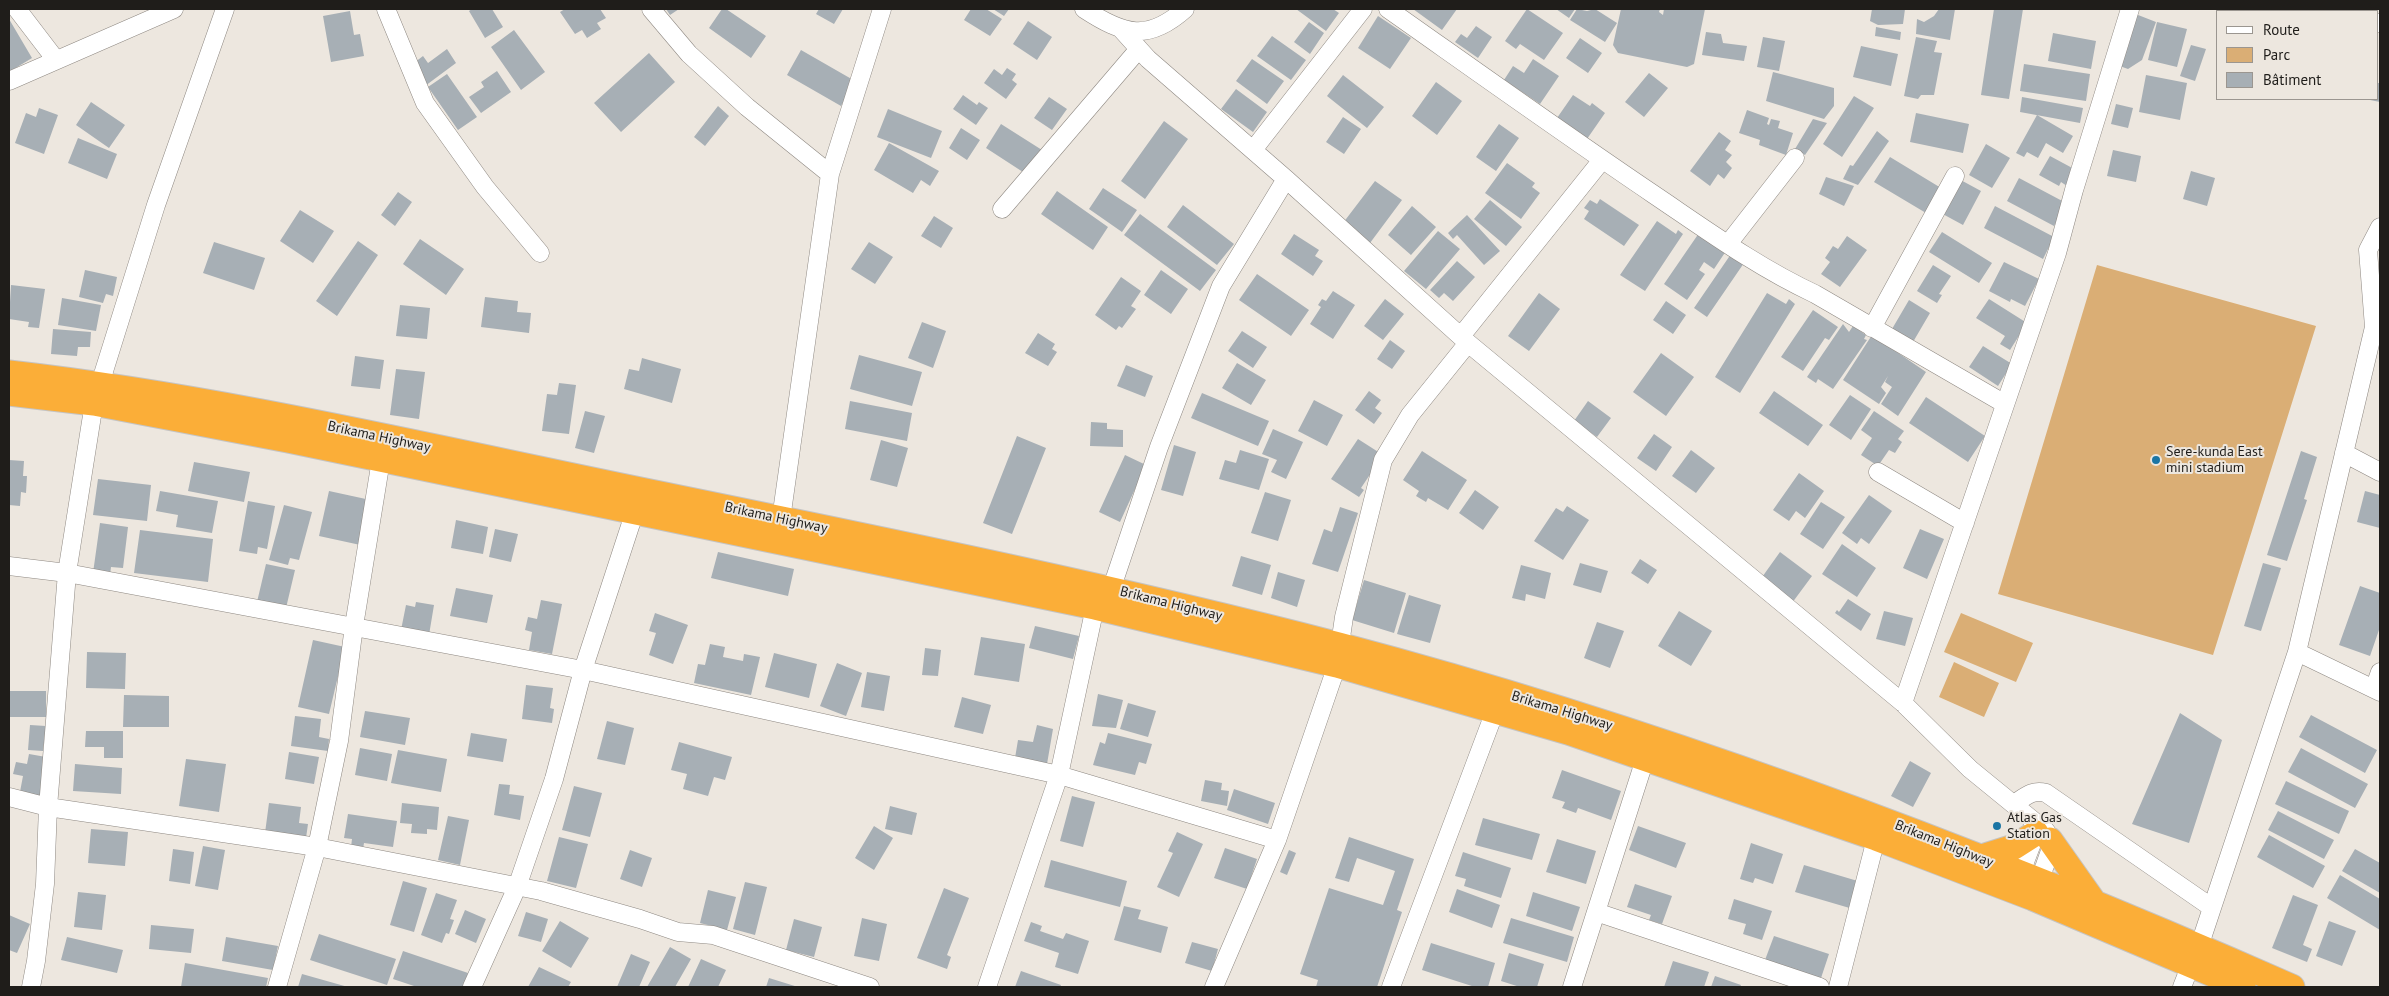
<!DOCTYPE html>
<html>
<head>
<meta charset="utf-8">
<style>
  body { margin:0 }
  #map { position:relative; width:2389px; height:996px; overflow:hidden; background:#ede7df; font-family:"PT Sans",sans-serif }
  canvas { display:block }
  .frame { position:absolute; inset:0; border:10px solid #1f1d1a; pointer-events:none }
  .legend { position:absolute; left:2216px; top:10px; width:162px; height:90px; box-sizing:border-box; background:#ede7df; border:1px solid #9b9690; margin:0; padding:6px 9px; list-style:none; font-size:15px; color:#1f1d1a }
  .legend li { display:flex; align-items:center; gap:10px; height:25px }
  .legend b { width:25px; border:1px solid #9b9690 }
</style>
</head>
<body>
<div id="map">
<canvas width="2389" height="996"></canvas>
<div class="frame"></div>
<ul class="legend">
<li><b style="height:6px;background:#fff"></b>Route</li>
<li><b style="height:14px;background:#daae75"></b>Parc</li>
<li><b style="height:14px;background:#a7afb5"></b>Bâtiment</li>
</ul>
</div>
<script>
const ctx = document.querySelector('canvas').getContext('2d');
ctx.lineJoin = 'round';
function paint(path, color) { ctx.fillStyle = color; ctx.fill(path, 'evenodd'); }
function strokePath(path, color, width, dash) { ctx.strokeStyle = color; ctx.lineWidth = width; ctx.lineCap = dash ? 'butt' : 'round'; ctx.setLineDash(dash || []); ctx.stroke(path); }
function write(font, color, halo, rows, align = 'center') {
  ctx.font = font + ' "PT Sans",sans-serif'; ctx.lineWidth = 4; ctx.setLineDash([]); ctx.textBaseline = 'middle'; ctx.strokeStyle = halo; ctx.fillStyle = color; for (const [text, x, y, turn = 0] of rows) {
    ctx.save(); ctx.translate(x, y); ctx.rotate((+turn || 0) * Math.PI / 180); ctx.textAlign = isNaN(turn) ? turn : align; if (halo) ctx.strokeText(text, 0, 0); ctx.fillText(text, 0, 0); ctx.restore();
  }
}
const green = new Path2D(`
  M2097,265L2316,326L2213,655L1998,594Z
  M1961,613L2033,643L2016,682L1944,652Z
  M1954,662L1999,683L1984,717L1939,697Z`);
const building = new Path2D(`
  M472,9H492L503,27L485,38L469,11Z
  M565,9H600L606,18L597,23L601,29L587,38L582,30L575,34L560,12Z
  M666,9H679L670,15Z
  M722,9H726L766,36L751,58L709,28Z
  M819,9H843L834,24L816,14Z
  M971,9H986L1002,19L990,36L964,20Z
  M993,9H1009L1004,16Z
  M1296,9H1333L1339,13L1326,31Z
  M1413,9H1457L1442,30Z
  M1527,9L1563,33L1544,60L1520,44L1516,49L1505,41Z
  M1556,9H1575L1569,18Z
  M1577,9L1587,11L1595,9L1617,23L1605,42L1570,20Z
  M1621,9H1660L1659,12L1663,15L1664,9H1705L1694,64L1687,67L1618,53L1613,45Z
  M1872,9H1905L1903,24L1878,25L1870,21Z
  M1939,9H1955L1950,40L1916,34L1917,19L1924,22L1934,16Z
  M1994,9H2023L2009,99L1981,95Z
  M350,11L354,35L360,34L364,56L331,62L323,16Z
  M2133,13L2156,22L2142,60L2128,69L2114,64Z
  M1378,16L1411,38L1390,69L1358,48Z
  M9,19L32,58L9,72Z
  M1028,21L1052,37L1037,60L1013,44Z
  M1309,22L1324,33L1310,54L1294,42Z
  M2157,22L2187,29L2177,67L2148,60Z
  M1476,26L1492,37L1478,58L1455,42L1461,34L1467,38Z
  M1876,27L1901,32L1900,40L1875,36Z
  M514,30L545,72L521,90L491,47Z
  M1706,32L1721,34L1723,43L1747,46L1744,61L1702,55Z
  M2053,33L2096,41L2091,69L2048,61Z
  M1272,36L1306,60L1291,80L1257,56Z
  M1763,37L1785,41L1779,71L1757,67Z
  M1916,37L1937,41L1934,52L1942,53L1934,95H1921L1918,99L1904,96Z
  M1580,38L1602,53L1588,73L1566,58Z
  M2191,45L2206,49L2195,81L2180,76Z
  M1861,46L1898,54L1891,86L1853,77Z
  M447,49L456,63L425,86L410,66L423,56L428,63Z
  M801,50L855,81L841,106L787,75Z
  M649,53L675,82L621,132L594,103Z
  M1252,59L1284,81L1267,104L1236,81Z
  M1533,59L1559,76L1540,104L1504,80L1513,66L1524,73Z
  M2024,64L2090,74L2086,101L2020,91Z
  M1007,68L1016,74L1012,80L1017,84L1006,99L984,83L994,69L1002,75Z
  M497,71L511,92L481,113L469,97L484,87L481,82Z
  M1773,72L1834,88V106L1824,119L1766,101Z
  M1649,73L1668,88L1644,117L1625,102Z
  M447,74L477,117L458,130L428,87Z
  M1343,75L1384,107L1367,128L1327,96Z
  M2146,75L2187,83L2180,120L2139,112Z
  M1436,82L1462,101L1437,135L1412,116Z
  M2378,83H2380V102L2370,100L2378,99Z
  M1236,89L1267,112L1253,132L1221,109Z
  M963,95L977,105L979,102L988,108L976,125L953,109Z
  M1573,95L1590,106L1592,103L1605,113L1587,139L1557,118Z
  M1854,96L1874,108L1842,157L1823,144Z
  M1049,97L1067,109L1052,130L1034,118Z
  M2022,97L2083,108L2080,123L2020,112Z
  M91,102L125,125L109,148L76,125Z
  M2116,104L2133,108L2128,128L2111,124Z
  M718,106L729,116L705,146L694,137Z
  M39,108L58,115L44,154L15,143L26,113L36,117Z
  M888,109L942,131L931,158L877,137Z
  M1747,110L1769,118L1767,124L1769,125L1771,119L1780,121L1778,128L1793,133L1786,155L1759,145L1760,140L1739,133Z
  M1916,113L1969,124L1963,153L1910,142Z
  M2037,115L2073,136L2063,153L2046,143L2038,158L2027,152L2024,157L2016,153Z
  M1343,117L1361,129L1344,154L1326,142Z
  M1813,119L1827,123L1805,155L1795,149Z
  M1164,121L1188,139L1145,199L1121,181Z
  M1001,124L1042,150L1026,174L986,148Z
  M1499,124L1519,138L1496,171L1476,157Z
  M961,128L980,140L967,160L949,148Z
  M1877,131L1889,141L1858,185L1843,179L1850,165L1853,166Z
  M1719,132L1731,141L1725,150L1732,155L1726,162L1732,168L1724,179L1718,174L1710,186L1690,171Z
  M78,138L117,154L107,179L68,163Z
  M889,143L939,171L930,186L921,180L913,193L874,170Z
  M1986,144L2010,158L1992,188L1969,175Z
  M2113,150L2141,156L2136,182L2107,176Z
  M2050,156L2076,170L2067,186L2061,182L2059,186L2039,175Z
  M1890,157L1946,191L1931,216L1874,182Z
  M1507,163L1535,183L1532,187L1540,193L1521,219L1485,193Z
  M2191,171L2215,178L2207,206L2183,199Z
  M1826,177L1854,186L1844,206L1819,194Z
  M1957,178L1981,191L1963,225L1939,212Z
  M2019,178L2066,203L2054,226L2007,201Z
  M1375,181L1402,200L1370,243L1343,223Z
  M1103,188L1137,210L1122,232L1089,209Z
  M1057,191L1108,227L1093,250L1041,214Z
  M398,192L412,202L395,226L381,215Z
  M1600,199L1639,225L1624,246L1584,219L1589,211L1584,208L1590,200L1597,204Z
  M1490,200L1522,227L1506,246L1474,219Z
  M1183,205L1234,244L1217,265L1167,227Z
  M1412,206L1436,227L1411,255L1388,235Z
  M1995,206L2054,237L2043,259L1984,228Z
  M300,210L334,231L313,263L280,241Z
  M1140,214L1216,270L1200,291L1124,235Z
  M1467,215L1500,251L1484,265L1457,235L1453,239L1448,233Z
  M934,216L953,228L941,248L921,236Z
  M1657,221L1676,234L1678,230L1683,234L1645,291L1620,275Z
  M1438,231L1460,249L1426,289L1404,271Z
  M1942,232L1992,263L1979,283L1929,252Z
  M1699,233L1726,251L1714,269L1704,262L1699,270L1705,274L1687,300L1664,284Z
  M1294,234L1319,250L1315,256L1323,261L1313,276L1281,254Z
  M1847,236L1867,250L1840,287L1821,274L1830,262L1825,258L1833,246L1838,249Z
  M420,239L464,269L446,295L403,264Z
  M358,241L378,255L337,316L316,301Z
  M214,242L265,258L254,290L203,273Z
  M869,242L893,257L875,284L851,269Z
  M1731,254L1744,263L1707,317L1694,308Z
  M1457,261L1475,277L1453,301L1444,293L1439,298L1430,290Z
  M2004,262L2039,279L2025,306L2011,299L2010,302L1989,291Z
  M1933,265L1951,276L1939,294L1942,295L1937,303L1917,291Z
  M85,270L117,277L113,296L106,294L103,303L79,297Z
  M1161,270L1188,289L1171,314L1144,295Z
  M1257,274L1309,310L1291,336L1239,300Z
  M1121,277L1141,291L1131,306L1136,309L1122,328L1119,326L1116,330L1095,315Z
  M11,285L45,289L39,328L28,327L29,322L9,319Z
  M1333,291L1355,305L1333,339L1310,324L1321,307L1318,305L1322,299L1326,301Z
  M1539,293L1560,309L1529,351L1508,336Z
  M1767,293L1786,304L1789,299L1795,304L1740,393L1715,377Z
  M485,297L518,301L517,312L531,313L529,333L481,327Z
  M62,298L101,305L96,331L58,325Z
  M1385,299L1404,314L1383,340L1364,326Z
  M1989,299L2027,323L2010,350L2000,344L2005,336L1976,318Z
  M1909,300L1930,313L1913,342L1892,329Z
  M1666,301L1686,315L1673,334L1653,320Z
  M400,305L430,308L427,339L396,336Z
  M1813,310L1838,327L1829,340L1825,338L1803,371L1781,357Z
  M922,322L946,331L933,368L908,358Z
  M1843,324L1849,332L1853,326L1866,335L1864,339L1867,340L1833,389L1818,379L1816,383L1807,377Z
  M53,329L91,332L90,347H78L77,356L51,354Z
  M1242,331L1267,347L1253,368L1228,351Z
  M1038,333L1055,344L1052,349L1057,352L1048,366L1025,353Z
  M1872,335L1926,372L1898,416L1881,404L1892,387L1885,382L1888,376L1881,387L1886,393L1879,404L1843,380Z
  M1390,340L1405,351L1392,369L1377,359Z
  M1983,346L2012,364L1998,386L1969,367Z
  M1661,353L1694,377L1666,416L1633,392Z
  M859,355L922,372L912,406L850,389Z
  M355,356L384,360L380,389L351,386Z
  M642,358L681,369L672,403L624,389L629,369L639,371Z
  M1237,363L1266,380L1251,405L1222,388Z
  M1126,365L1153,376L1145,397L1117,386Z
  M396,369L425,372L419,419L390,415Z
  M559,383L576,385L569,434L542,431L547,394L557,395Z
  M1369,391L1381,400L1375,408L1382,413L1374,424L1355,410Z
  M1774,391L1823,425L1808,446L1759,413Z
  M1202,393L1269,421L1258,446L1191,418Z
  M1850,395L1871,409L1851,440L1829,425Z
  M1926,397L1985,436L1968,462L1909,423Z
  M1314,400L1343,415L1327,446L1298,431Z
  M850,401L912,413L907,441L845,429Z
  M1588,401L1611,418L1597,437L1574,421Z
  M585,411L605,416L594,453L575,448Z
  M1874,411L1904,431L1898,439L1902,442L1895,453L1889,450L1878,466L1861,455L1872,438L1861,430Z
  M1091,422L1107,423V429L1123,430V447L1090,446Z
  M1273,429L1303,442L1286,479L1271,472L1277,460L1262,454Z
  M1654,434L1672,447L1656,471L1637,458Z
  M1017,436L1046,448L1012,534L983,523Z
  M1358,439L1383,455L1361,488L1364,490L1359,497L1331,479Z
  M881,440L908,448L897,487L870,480Z
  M1174,445L1196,452L1183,496L1161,490Z
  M1240,450L1269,459L1259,490L1219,479L1225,460L1236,463Z
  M1691,450L1715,468L1696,493L1672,476Z
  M1422,451L1467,480L1448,510L1428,498L1426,502L1416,496L1419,491L1403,480Z
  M2301,451L2317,457L2304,499L2307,500L2287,561L2267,555Z
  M1125,455L1146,465L1120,522L1099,512Z
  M9,460L24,461L23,476H27L26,493L21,492L20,506L9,505Z
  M194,462L250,472L244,502L188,491Z
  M1799,473L1824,491L1805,518L1796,511L1789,521L1773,510Z
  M98,479L151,485L147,521L93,515Z
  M1475,490L1499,507L1483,530L1459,513Z
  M160,491L218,501L212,533L176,527L178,515L156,511Z
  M329,491L375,501L365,546L319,536Z
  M2365,491L2380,495V528L2357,522Z
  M1265,492L1291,500L1278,541L1251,533Z
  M1869,495L1892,511L1869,544L1861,538L1857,544L1842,533Z
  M248,501L275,506L267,549L258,547L257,554L239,551Z
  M1821,502L1845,517L1823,549L1800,534Z
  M284,505L312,512L299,560L290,558L288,565L269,560Z
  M1567,506L1589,520L1563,560L1534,541L1556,508L1563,512Z
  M1340,507L1358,513L1338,572L1312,564L1324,529L1332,532Z
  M456,520L488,527L483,554L451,548Z
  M100,523L128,527L123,568L111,567L110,575L93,573Z
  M495,529L518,534L511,562L489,557Z
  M1920,529L1944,539L1927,579L1903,568Z
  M140,530L213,539L208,582L134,573Z
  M1842,544L1876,568L1857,597L1822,574Z
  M718,552L794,569L788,596L711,578Z
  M1780,552L1812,576L1792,603L1760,580Z
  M1241,556L1271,565L1262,595L1232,586Z
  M1640,559L1657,570L1648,584L1631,573Z
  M1580,563L1608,571L1601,593L1573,585Z
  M2263,563L2281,568L2261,631L2244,626Z
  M266,564L295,570L286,608L257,602Z
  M1521,565L1551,573L1545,599L1526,594L1525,601L1512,598Z
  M1278,572L1305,580L1297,607L1271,598Z
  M1364,580L1406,593L1394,633L1352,620Z
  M2360,586L2380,593V627L2370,656L2339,645Z
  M456,588L493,595L487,623L450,616Z
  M1409,595L1441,605L1430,643L1397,634Z
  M1848,599L1871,614L1861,631L1835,613L1837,610L1839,612Z
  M541,600L562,604L552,654L529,650L532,632L525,630L528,617L537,619Z
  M416,602L434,605L429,635L401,630L406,605L415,607Z
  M1679,611L1712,631L1691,666L1658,646Z
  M1884,611L1913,618L1905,646L1876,639Z
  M655,613L688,625L673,664L649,655L656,633L649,631Z
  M1597,622L1624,631L1610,668L1584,658Z
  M1035,626L1079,636L1073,659L1029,648Z
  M981,637L1025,644L1019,682L974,675Z
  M313,640L345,647L329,714L298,707Z
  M710,644L725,647L723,657L743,661L744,654L760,657L751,695L694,683L698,664L705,665Z
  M925,648L941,650L938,676L922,675Z
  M87,652L126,653L125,689L86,688Z
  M774,653L817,664L809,698L765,687Z
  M837,663L862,673L846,716L820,706Z
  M867,672L890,676L884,711L861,707Z
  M526,685L553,688L550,708L554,709L552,723L522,719Z
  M9,691H46V717H9Z
  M1098,694L1123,700L1116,728L1092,726Z
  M124,695L169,696V727H123Z
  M962,697L991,705L983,734L954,727Z
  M1128,703L1156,711L1148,737L1120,729Z
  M365,711L410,718L405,745L360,737Z
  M2180,713L2222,740L2189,843L2132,824Z
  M2311,715L2377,750L2365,773L2299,737Z
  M295,716L321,719L319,737L329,739L328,751L291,746Z
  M607,721L634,728L625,765L597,759Z
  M30,725L46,726L43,751L28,750Z
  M1037,725L1053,729L1047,764L1015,758L1018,740L1033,742Z
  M86,731H123V758H104V747H85Z
  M471,733L507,739L503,762L467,756Z
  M1108,733L1152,744L1146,764L1139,762L1135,775L1093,765L1100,742L1105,744Z
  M679,742L732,757L725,780L714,777L708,796L683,789L687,774L671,770Z
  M360,748L392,754L387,781L355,775Z
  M2301,748L2368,784L2355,808L2288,772Z
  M398,750L447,759L441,792L391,783Z
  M289,752L319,757L314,784L285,779Z
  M29,754L46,757L39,800L19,797L23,776L13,774L16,762L27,764Z
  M186,759L226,764L219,812L179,806Z
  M1910,761L1931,773L1913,807L1891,796Z
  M75,764L122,768L121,794L73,791Z
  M1562,770L1621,791L1611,820L1578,808L1576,813L1562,808L1565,802L1552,798Z
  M1205,780L1222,783L1221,790L1229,791L1227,806L1201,801Z
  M2286,781L2349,811L2339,834L2275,804Z
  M499,784L510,785L509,794L524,796L520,820L494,815Z
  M574,786L602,793L590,837L562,830Z
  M1234,789L1275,803L1268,824L1227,810Z
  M1072,796L1095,802L1083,847L1060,841Z
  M269,803L301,807L299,823L308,824L306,838L265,833Z
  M402,803L439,807L437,830L427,829V834L411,833L412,824L400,823Z
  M890,806L917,813L912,835L885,829Z
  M2278,811L2334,840L2324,859L2268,830Z
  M348,814L397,821L393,847L364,843L363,849L351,847L352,839L344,838Z
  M448,816L469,820L460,865L438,860Z
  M1483,818L1540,834L1532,860L1475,845Z
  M874,826L893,838L874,870L855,858Z
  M1638,826L1686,843L1676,868L1629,850Z
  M91,829L128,832L125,866L88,863Z
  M1177,832L1203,844L1179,897L1157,887L1173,853L1168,851Z
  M2269,835L2325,866L2313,888L2257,857Z
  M559,837L588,844L576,888L547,881Z
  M1349,837L1414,859L1397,910L1402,912L1377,987H1316L1318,980L1300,974L1329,888L1383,905L1395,871L1357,858L1349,882L1335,878Z
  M1557,839L1596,851L1586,884L1546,872Z
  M1751,843L1783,854L1773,884L1755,878L1753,883L1740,879Z
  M203,846L225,850L218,890L195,886Z
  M1225,848L1257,859L1247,889L1214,878Z
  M173,849L194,852L190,884L169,881Z
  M2355,849L2380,863V893L2342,871Z
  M630,850L652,858L642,887L620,879Z
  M1289,850L1296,853L1287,875L1280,872Z
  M1463,852L1511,868L1501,898L1464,886L1466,879L1455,876Z
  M1051,860L1127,881L1120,907L1044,887Z
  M1804,865L1861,882L1853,909L1795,892Z
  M2340,875L2380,899V930L2327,898Z
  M403,881L427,888L414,932L390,925Z
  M745,882L767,887L755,935L733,929Z
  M1635,884L1672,896L1662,924L1649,920L1651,915L1627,907Z
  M944,888L969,898L947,955L951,957L947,969L917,958Z
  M1457,889L1500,905L1492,928L1449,912Z
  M708,890L736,897L727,930L700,923Z
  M78,892L106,895L102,930L74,927Z
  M1533,892L1580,907L1572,931L1526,916Z
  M436,893L457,900L450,919L454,920L449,934L446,933L442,943L421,935Z
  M2293,895L2318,905L2303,945L2312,949L2307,962L2272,948Z
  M1734,899L1772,911L1762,940L1743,934L1746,924L1728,919Z
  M1124,906L1141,910L1138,919L1168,927L1161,953L1114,940Z
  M465,910L486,919L476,943L455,934Z
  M526,912L548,919L541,942L518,936Z
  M9,915L30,924L17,953L9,950Z
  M862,918L887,924L879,961L854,956Z
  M1511,918L1574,937L1567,962L1503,943Z
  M794,919L822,927L814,957L786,950Z
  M560,921L589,938L571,968L542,951Z
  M2329,921L2356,931L2342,966L2316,956Z
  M1031,922L1042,926L1040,931L1063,939L1066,933L1089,941L1078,974L1055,967L1059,953L1024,941Z
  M151,925L194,929L191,953L149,949Z
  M319,934L396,959L387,985L310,960Z
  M1774,936L1829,954L1820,981L1765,960Z
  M67,937L123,950L117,973L61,960Z
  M226,937L278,946L273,970L222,961Z
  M1192,942L1218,949L1212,971L1185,963Z
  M1431,943L1495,963L1488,987H1475L1422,970Z
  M670,947L691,959L675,987H647Z
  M403,951L468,973L463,987H417L393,979Z
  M1509,953L1544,964L1537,987H1520L1501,981Z
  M631,954L650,962L639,987H617Z
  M701,959L726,970L718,987H688Z
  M1673,961L1709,972L1704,987H1664Z
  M185,963L268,978L266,987H181Z
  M539,967L571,982L568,987H528Z
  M1021,971L1061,985L1060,987H1015Z
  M302,974L348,987H298Z
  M1715,976L1741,985L1740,987H1711Z
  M769,978L798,987H766Z`);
const minor = new Path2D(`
  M17,9L56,60
  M386,9L425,103L485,187L540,253
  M651,9L689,54L747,107L830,174
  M1084,9C1124,35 1148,42 1185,9
  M1388,9C1476,71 1564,134 1653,194C1705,229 1757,267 1815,294L2005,404
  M2283,9L2300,11
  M2378,23H2380
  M1121,29L1148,59L1286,179L1468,343L1903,703L1970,769L2046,831L2051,848L2036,891
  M9,81L174,9
  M1253,150L1363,9
  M1002,209L1138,50
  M2380,227L2368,250L2374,327L2380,331
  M1728,244L1795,158
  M1872,328L1955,176
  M1461,336L1602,160
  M2344,453L2380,472
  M1878,472L1965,523
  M781,519L830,174L882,9
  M9,566L67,573L583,670L1059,775L1277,840
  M1111,590L1159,447L1221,286L1286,179
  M2297,652L2380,692
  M2374,689L2380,672
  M1903,703L2057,253L2074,190L2130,9
  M9,797L48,807L317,847L541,891L640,919L678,932L713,935L870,987
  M2014,804C2025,797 2032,789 2046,793L2211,907
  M2017,883L2037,830
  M1596,912L1820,987
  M2199,947L2297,652L2374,327
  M31,987L36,961L45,884L48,807L67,573L94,403L156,205L225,9
  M277,987L317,847L339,741L354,626L381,460
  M472,987L517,887L554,779L583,670L635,511
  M987,987L1059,775L1095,607
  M1214,987L1277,840L1337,665L1344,617L1383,460L1410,415L1468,343
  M1391,987L1495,711
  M1572,987L1645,759
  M1838,987L1879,827
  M2182,987L2191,964`);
const highway = new Path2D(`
  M9,373C229,398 447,451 665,495C890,541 1116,587 1339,645C1665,731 1984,851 2292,987
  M9,393L94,403L288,440L1095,607L1337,665L1568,732L1876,838L2033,898L2243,987
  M2050,840L2096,905
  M1979,858L2014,847L2036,833`);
const markers = [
  [2156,460,5,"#1b75a4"],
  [1997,826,5,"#1b75a4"]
];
const streetNames = [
  ["Brikama Highway",379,437,12],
  ["Brikama Highway",776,518,12],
  ["Brikama Highway",1171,604,14],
  ["Brikama Highway",1562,711,17],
  ["Brikama Highway",1944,844,22]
];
const poiNames = [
  ["Sere-kunda East",2166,452],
  ["mini stadium",2166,468],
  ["Atlas Gas",2007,818],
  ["Station",2007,834]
];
paint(green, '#daae75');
paint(building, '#a7afb5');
strokePath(minor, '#8e8882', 19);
strokePath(highway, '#c5c4c3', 27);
strokePath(minor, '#fff', 18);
strokePath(highway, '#fbae38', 25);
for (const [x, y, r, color] of markers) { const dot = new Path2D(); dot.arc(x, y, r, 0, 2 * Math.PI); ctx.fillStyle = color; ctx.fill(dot); strokePath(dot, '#ede7df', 2); }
write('14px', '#1f1d1a', '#ede7df', streetNames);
write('14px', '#1f1d1a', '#ede7df', poiNames, 'left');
</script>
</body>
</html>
